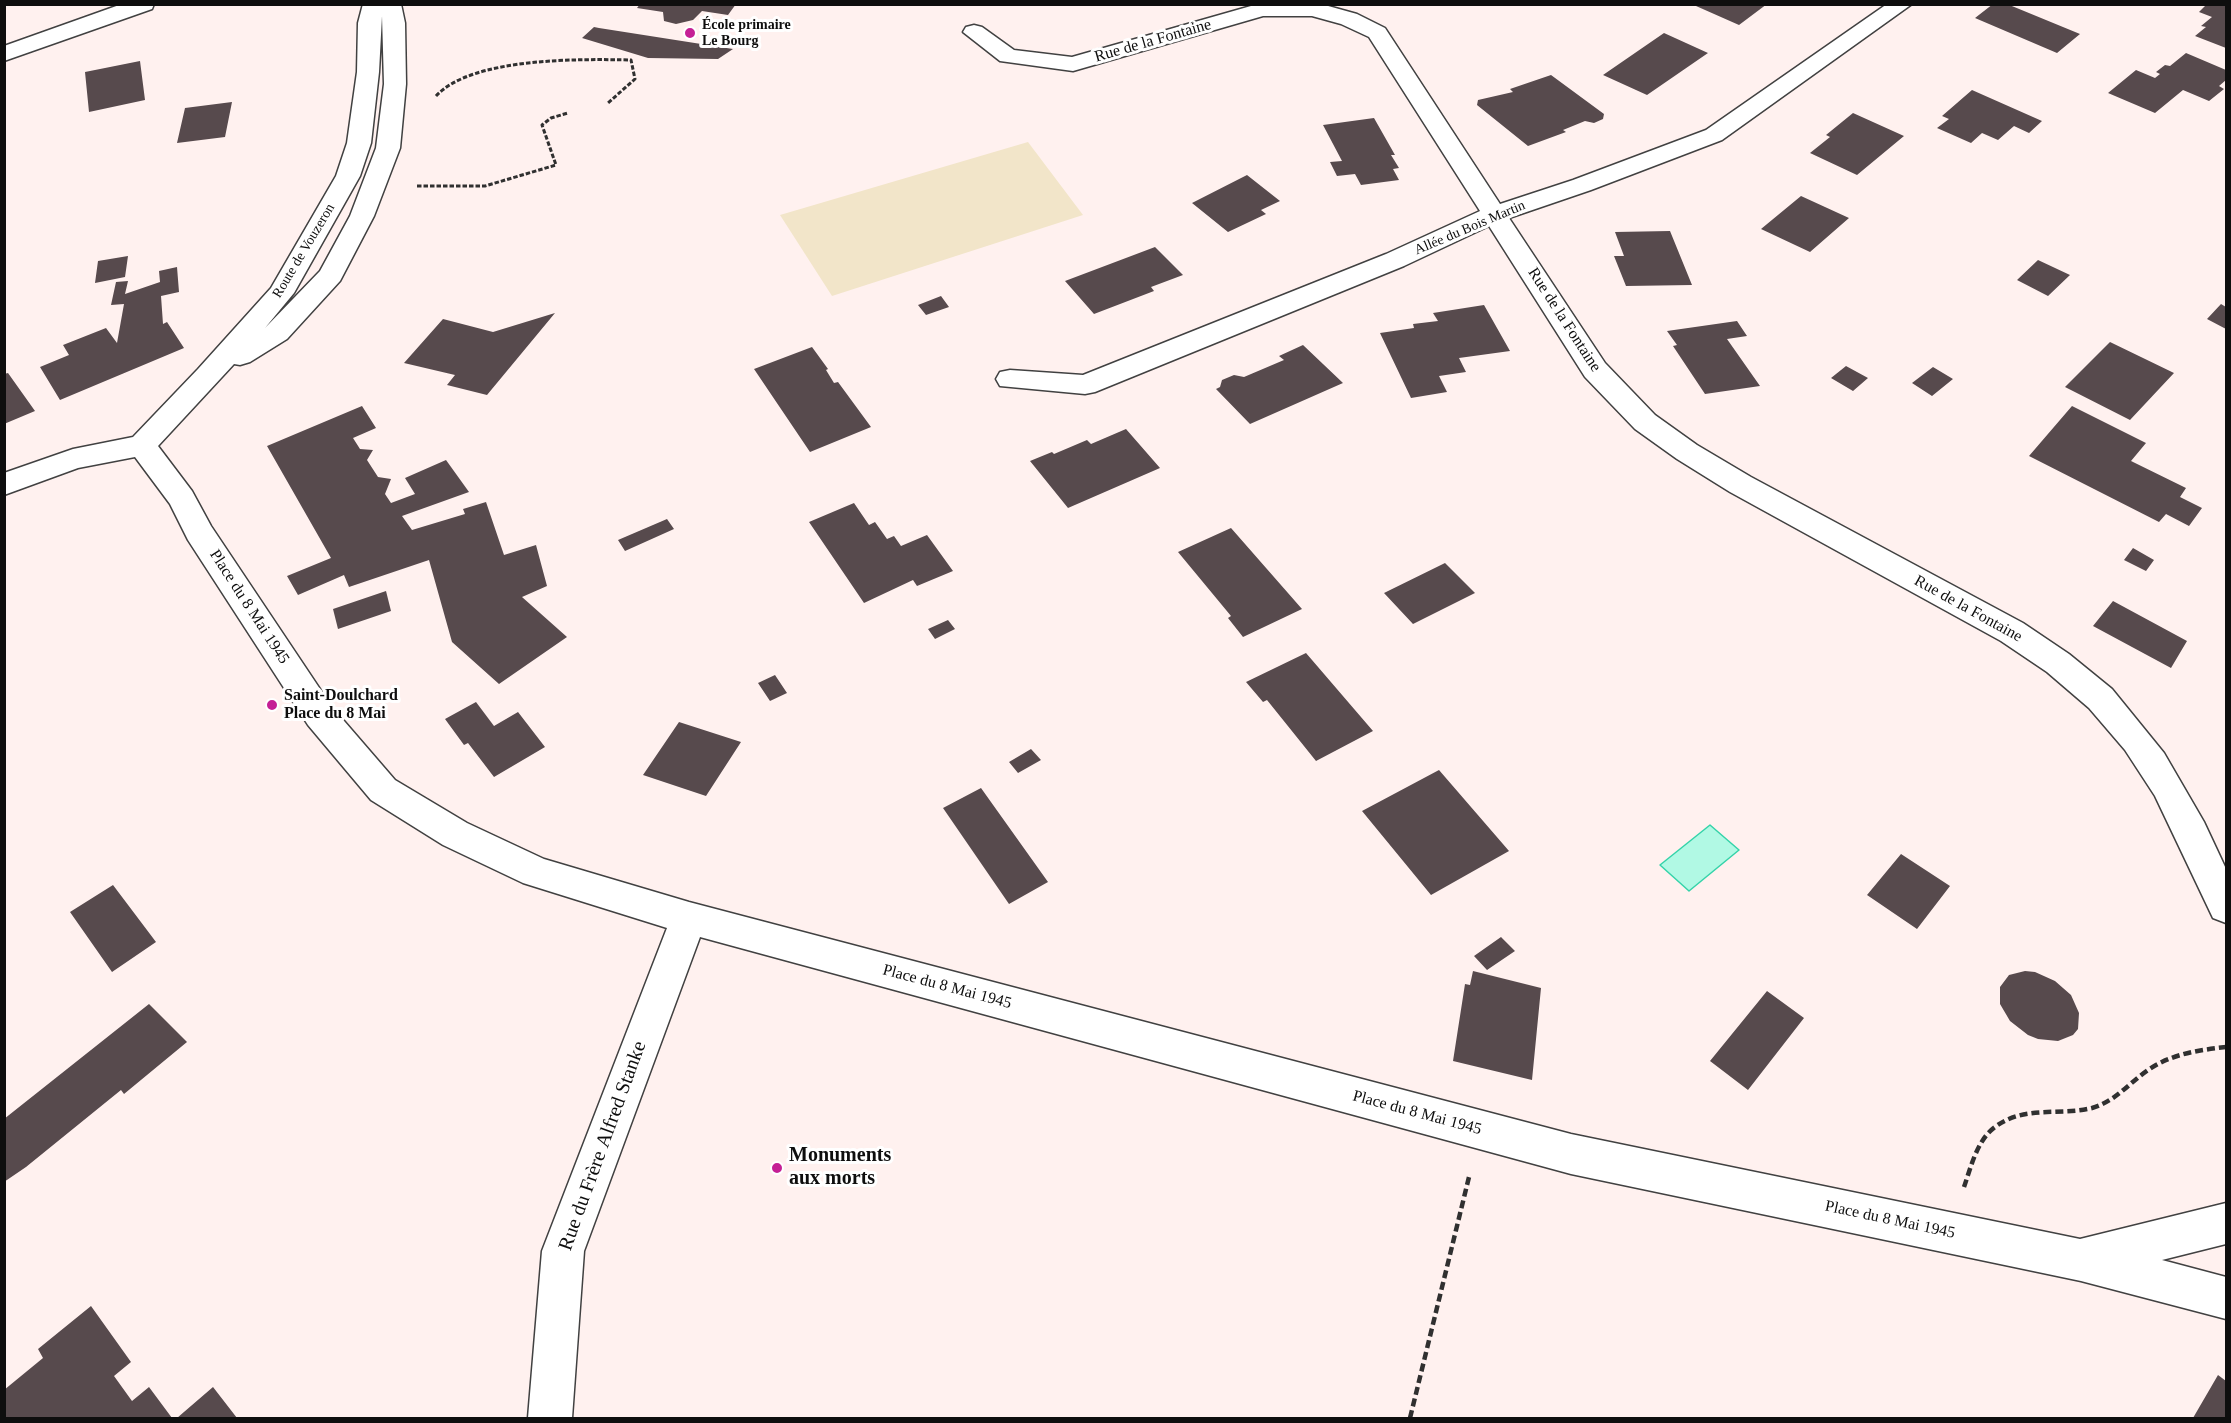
<!DOCTYPE html>
<html>
<head>
<meta charset="utf-8">
<style>
  body { margin:0 }
  #map { position:relative; width:2231px; height:1423px; overflow:hidden; background:#fff1ef; font-family:"Times New Roman",serif }
  canvas { display:block }
  .frame { position:absolute; inset:0; border:6px solid #0e0e0e; pointer-events:none }
</style>
</head>
<body>
<div id="map">
<canvas width="2231" height="1423"></canvas>
<div class="frame"></div>
</div>
<script>
const ctx = document.querySelector('canvas').getContext('2d');
ctx.lineJoin = 'round';
function paint(path, color) { ctx.fillStyle = color; ctx.fill(path, 'evenodd'); }
function strokePath(path, color, width, dash) { ctx.strokeStyle = color; ctx.lineWidth = width; ctx.lineCap = dash ? 'butt' : 'round'; ctx.setLineDash(dash || []); ctx.stroke(path); }
function write(font, color, halo, rows, align = 'center') {
  ctx.font = font + ' "Times New Roman",serif'; ctx.lineWidth = 6; ctx.setLineDash([]); ctx.textBaseline = 'middle'; ctx.strokeStyle = halo; ctx.fillStyle = color; for (const [text, x, y, turn = 0] of rows) {
    ctx.save(); ctx.translate(x, y); ctx.rotate((+turn || 0) * Math.PI / 180); ctx.textAlign = isNaN(turn) ? turn : align; if (halo) ctx.strokeText(text, 0, 0); ctx.fillText(text, 0, 0); ctx.restore();
  }
}
const pitch = new Path2D(`
  M1028,142L1083,215L832,296L780,215Z`);
const water = new Path2D(`
  M1710,825L1739,850L1689,891L1660,865Z`);
const building = new Path2D(`
  M640,4H736L728,15L702,11L693,20L676,24L664,21L663,12L637,8Z
  M1699,4H1767L1739,25L1696,6Z
  M1993,4H2007L2080,34L2057,53L1975,18Z
  M2207,4H2226V48L2195,36L2206,27L2201,26L2212,17L2199,12Z
  M594,27L599,28L733,49L718,59L648,58L582,38Z
  M1664,33L1708,53L1647,95L1603,75Z
  M2186,53L2226,70V80L2219,86L2224,89L2209,101L2183,90L2155,113L2108,93L2136,70L2155,78L2160,74L2156,72L2165,65L2170,66Z
  M140,61L145,100L89,112L85,72Z
  M1551,75L1604,114L1603,119L1594,123L1585,121L1563,130L1566,132L1528,146L1477,105L1478,100L1513,92L1510,89Z
  M1972,90L1981,94L2042,121L2029,133L2014,126L1998,140L1982,133L1971,143L1937,128L1949,119L1942,116Z
  M232,102L225,137L177,143L185,108Z
  M1853,113L1904,136L1857,175L1810,153L1830,137L1826,135Z
  M1374,118L1395,155H1391L1399,168L1393,169L1399,180L1361,185L1355,174L1337,176L1330,162L1342,161L1323,125Z
  M1247,175L1280,201L1261,210L1266,214L1228,232L1192,203Z
  M1801,196L1849,218L1810,252L1761,229Z
  M1670,231L1692,285L1626,286L1614,256H1624L1615,232Z
  M1155,247L1183,275L1151,287L1154,291L1094,314L1065,281Z
  M128,256L125,277L95,283L98,261Z
  M2038,260L2070,275L2048,296L2017,280Z
  M177,267L179,292L161,296L163,324L167,322L184,348L60,400L40,367L69,355L63,345L106,328L117,343L124,304L111,305L116,282L128,281L125,294L160,282L159,271Z
  M941,296L949,307L926,315L918,305Z
  M2221,304L2226,307V329L2207,319Z
  M1484,305L1510,351L1459,358L1466,372L1439,376L1447,392L1411,398L1380,333L1414,328L1413,324L1438,321L1433,313Z
  M555,313L487,395L447,385L455,375L404,363L443,319L493,332Z
  M1737,321L1747,336L1727,339L1760,386L1705,394L1673,346L1677,345L1667,331Z
  M2110,342L2174,373L2130,420L2065,387Z
  M1303,345L1343,383L1250,424L1216,389L1220,387L1222,380L1234,375L1244,377L1284,360L1279,356Z
  M812,347L828,369L826,370L834,383L838,382L871,427L810,452L754,369Z
  M1846,366L1868,378L1853,391L1831,378Z
  M1933,367L1953,379L1932,396L1912,383Z
  M8,373L35,411L4,424V374Z
  M362,406L376,428L353,438L360,449L373,450L367,460L378,477L391,479L385,494L391,503L415,494L405,478L446,460L469,492L402,516L412,530L465,514L463,509L486,502L504,555L536,545L547,586L522,597L567,637L499,684L452,642L429,560L349,587L344,575L298,595L287,576L331,558L267,446Z
  M2072,406L2146,443L2131,461L2186,488L2180,497L2202,508L2189,526L2166,514L2159,522L2029,456Z
  M1126,429L1160,468L1068,508L1030,461L1052,452L1054,454L1087,440L1091,444Z
  M854,503L869,525L875,522L887,539L894,536L901,546L927,535L953,571L917,586L913,580L864,603L809,522Z
  M667,519L674,529L625,551L618,540Z
  M1231,528L1302,609L1243,637L1228,618L1231,616L1178,552Z
  M2133,548L2154,560L2146,571L2124,560Z
  M1445,563L1475,593L1413,624L1384,593Z
  M386,591L391,611L338,629L333,609Z
  M2113,601L2187,641L2171,668L2093,626Z
  M948,620L955,629L935,639L928,629Z
  M1306,653L1373,731L1316,761L1267,700L1263,702L1246,682Z
  M775,675L787,693L770,701L758,683Z
  M476,702L494,726L518,712L545,747L494,777L468,743L464,745L445,719Z
  M679,722L741,742L706,796L643,775Z
  M1031,749L1041,760L1018,773L1009,762Z
  M1439,770L1509,851L1431,895L1362,811Z
  M981,788L1048,882L1009,904L943,808Z
  M1901,854L1950,886L1917,929L1867,895Z
  M113,885L156,942L112,972L70,912Z
  M1501,937L1515,951L1487,970L1474,956Z
  M1473,971L1541,988L1532,1080L1453,1061L1465,984L1470,985Z
  M2025,971L2035,972L2055,981L2071,995L2079,1013L2078,1029L2073,1035L2058,1041L2038,1039L2028,1035L2010,1021L2000,1004V987L2009,975Z
  M1767,991L1804,1018L1748,1090L1710,1061Z
  M149,1004L187,1042L124,1094L121,1090L26,1167L4,1182V1119Z
  M91,1306L131,1362L114,1376L132,1401L149,1387L172,1418H4V1390L43,1358L38,1349Z
  M2218,1375L2226,1381V1418H2193Z
  M213,1387L237,1418H177Z`);
const pathFar1 = new Path2D(`
  M436,96C472,57 581,59 631,60L635,79L608,103
  M417,186H485L556,165L542,125L551,118L568,113`);
const path = new Path2D(`
  M1964,1187C1971,1167 1977,1140 1995,1127C2024,1105 2059,1116 2092,1108C2116,1101 2129,1083 2148,1070C2171,1054 2199,1050 2226,1047
  M1410,1418L1469,1177`);
const minor = new Path2D(`
  M122,4H154L152,9L4,61V46Z
  M363,4H401L405,23L406,84L400,148L374,216L340,281L287,339L250,362L240,365L234,364L158,446L192,491L211,526L332,707L395,780L467,823L544,859L689,902L1571,1134L2080,1239L2226,1203V1244L2162,1260L2226,1277V1319L2081,1281L1571,1174L700,937L584,1251L572,1418H528L542,1251L667,928L523,883L443,845L371,800L308,725L188,540L170,504L135,457L78,468L4,495V473L73,449L133,437L198,369L271,288L336,176L347,143L357,72L358,23ZM382,16L384,84L376,148L350,216L320,271L265,328L294,293L360,176L371,143L379,72Z
  M1258,4H1321L1357,14L1385,28L1500,204L1573,180L1706,130L1887,4H1912L1722,140L1591,190L1509,218L1605,363L1655,415L1697,445L1751,477L2023,623L2069,654L2112,689L2164,753L2204,822L2226,869V923L2213,918L2155,796L2125,750L2089,708L2047,672L2001,641L1730,492L1677,459L1635,429L1585,377L1489,226L1404,266L1095,392L1085,394L1000,386L996,379L1000,372L1010,370L1083,375L1386,254L1480,211L1369,37L1341,24L1312,16H1263L1073,71L1000,61L963,32L966,27L974,25L982,27L1014,50L1072,57Z`);
const markers = [
  [690,33,6,"#c51f95"],
  [272,705,6,"#c51f95"],
  [777,1168,6,"#c51f95"]
];
const farPoinames = [
  ["École primaire",702,25],
  ["Le Bourg",702,41]
];
const farStreetnames = [
  ["Allée du Bois Martin",1470,228,-23],
  ["Route de Vouzeron",304,251,-59]
];
const streetNames = [
  ["Rue de la Fontaine",1153,41,-16],
  ["Rue de la Fontaine",1564,320,57],
  ["Place du 8 Mai 1945",249,607,57],
  ["Rue de la Fontaine",1968,609,29],
  ["Place du 8 Mai 1945",947,987,15],
  ["Place du 8 Mai 1945",1417,1113,15],
  ["Place du 8 Mai 1945",1890,1220,12]
];
const poiNames = [
  ["Saint-Doulchard",284,696],
  ["Place du 8 Mai",284,714]
];
const nearStreetnames = [
  ["Rue du Frère Alfred Stanke",603,1146,-70]
];
const nearPoinames = [
  ["Monuments",789,1156],
  ["aux morts",789,1179]
];
paint(pitch, '#f2e5c9');
paint(water, '#b1f9e4');
strokePath(water, '#34d3a9', 1.5);
paint(building, '#574a4d');
strokePath(minor, '#414141', 3);
strokePath(pathFar1, '#303030', 3, [4.5, 2]);
strokePath(path, '#303030', 4.5, [8, 4]);
paint(minor, '#fff');
for (const [x, y, r, color] of markers) { const dot = new Path2D(); dot.arc(x, y, r, 0, 2 * Math.PI); ctx.fillStyle = color; ctx.fill(dot); strokePath(dot, '#fff', 2); }
write('bold 14px', '#0e0e0e', '#fff', farPoinames, 'left');
write('14px', '#0e0e0e', '#fff', farStreetnames);
write('16px', '#0e0e0e', '#fff', streetNames);
write('bold 16px', '#0e0e0e', '#fff', poiNames, 'left');
write('20px', '#0e0e0e', '#fff', nearStreetnames);
write('bold 20px', '#0e0e0e', '#fff', nearPoinames, 'left');
</script>
</body>
</html>
